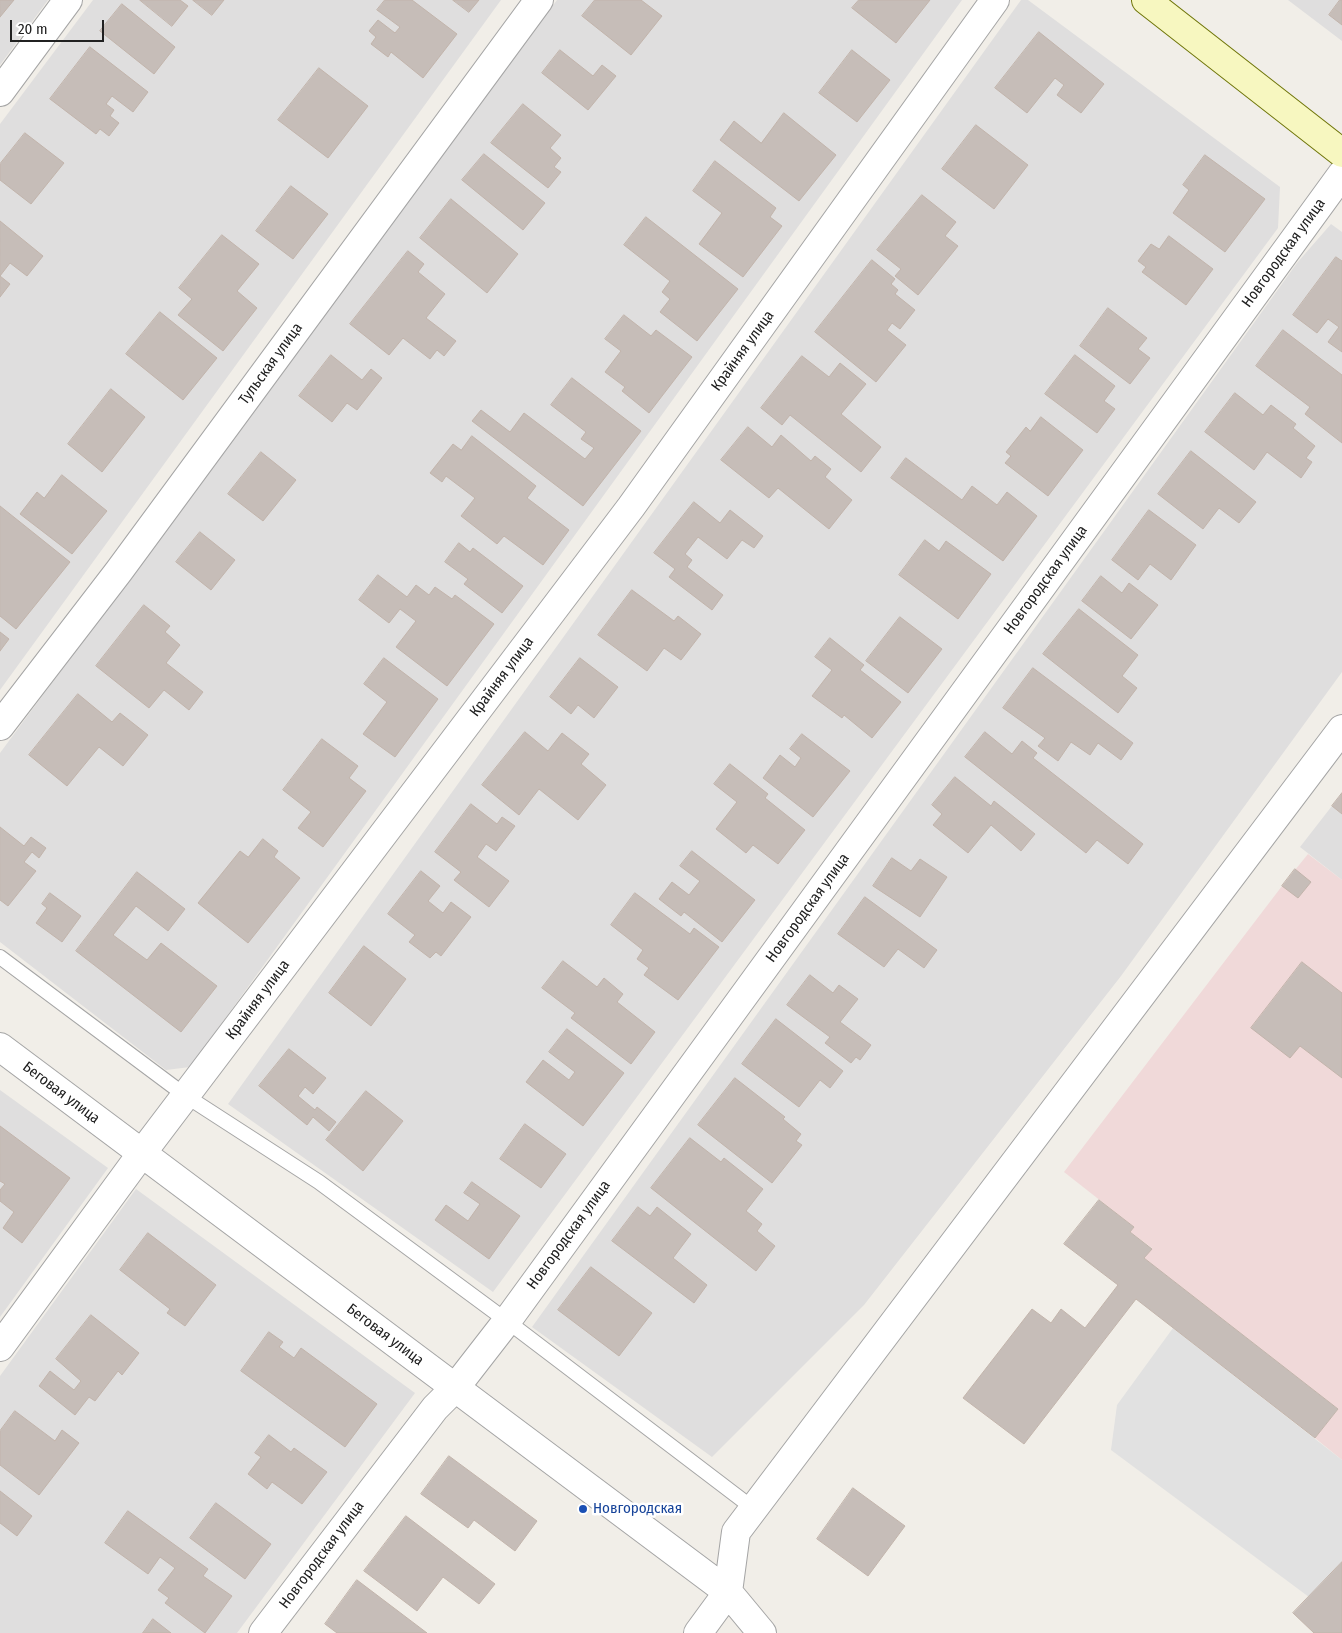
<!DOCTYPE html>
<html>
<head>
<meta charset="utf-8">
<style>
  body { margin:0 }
  #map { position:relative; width:1342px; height:1633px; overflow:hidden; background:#f1eee8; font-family:"Fira Sans Condensed",sans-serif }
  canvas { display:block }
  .scale { position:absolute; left:10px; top:20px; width:94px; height:22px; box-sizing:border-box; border:2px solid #212121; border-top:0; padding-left:6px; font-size:15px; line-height:18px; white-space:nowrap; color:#212121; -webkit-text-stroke:4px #fff; paint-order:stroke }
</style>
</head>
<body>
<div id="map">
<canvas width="1342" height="1633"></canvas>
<div class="scale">20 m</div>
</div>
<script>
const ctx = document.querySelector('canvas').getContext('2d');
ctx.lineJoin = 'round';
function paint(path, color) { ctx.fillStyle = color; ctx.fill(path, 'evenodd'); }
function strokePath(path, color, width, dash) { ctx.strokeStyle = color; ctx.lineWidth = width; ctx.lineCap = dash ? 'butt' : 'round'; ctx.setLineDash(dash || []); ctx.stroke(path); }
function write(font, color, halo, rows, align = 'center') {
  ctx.font = font + ' "Fira Sans Condensed",sans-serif'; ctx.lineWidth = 5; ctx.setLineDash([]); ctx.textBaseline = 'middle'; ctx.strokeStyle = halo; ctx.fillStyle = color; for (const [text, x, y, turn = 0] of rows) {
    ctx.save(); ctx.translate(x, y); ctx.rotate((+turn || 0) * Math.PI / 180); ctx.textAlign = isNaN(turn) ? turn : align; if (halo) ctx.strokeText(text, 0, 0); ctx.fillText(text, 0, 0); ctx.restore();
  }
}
const residential = new Path2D(`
  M0,0H48L0,65Z
  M93,0H501L0,690V124Z
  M557,0H962L190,1067L166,1070L0,942V753Z
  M1021,0H1028L1280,187L1278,228L493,1292L228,1104Z
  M1288,0H1342V41Z
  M1331,224L1342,232V672L1121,976L864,1305L712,1457L532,1327L1297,263Z
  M1342,793V880L1300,847Z
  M0,1090L108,1168L0,1317Z
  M136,1189L415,1393L237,1633H0V1376Z`);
const commercial = new Path2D(`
  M1308,854L1342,880V1460L1315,1438L1338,1409L1144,1258L1152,1248L1130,1232L1134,1227L1064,1172L1282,886Z`);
const parking = new Path2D(`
  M1173,1328L1342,1460V1562L1309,1597L1111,1450L1117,1405Z`);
const building = new Path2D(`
  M0,0H14L0,17Z
  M140,0H180L188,6L172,26Z
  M193,0H224L212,15Z
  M385,0H412L457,34L423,78L391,52L388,57L371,44L376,37L369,31L378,20L395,33L400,27L377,10Z
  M453,0H479L469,12Z
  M595,0H641L662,16L631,55L582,16Z
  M859,0H930L896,43L852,8Z
  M1340,0H1342V25L1329,15Z
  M122,4L175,47L154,74L100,31Z
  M1039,32L1104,84L1081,113L1057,95L1064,85L1055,78L1027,113L995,88Z
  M90,47L148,92L133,112L112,96L106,104L114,110L110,116L119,123L109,136L100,129L96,134L50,99Z
  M560,50L593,76L602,65L616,76L588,110L542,73Z
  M852,50L890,80L857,122L819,93Z
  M319,68L368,106L328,158L278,120Z
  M523,104L561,135L550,148L561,158L554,167L561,172L548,188L491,143Z
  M784,113L836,155L799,201L720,140L734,121L761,143Z
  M976,125L1028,165L994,209L942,169Z
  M25,133L64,163L31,204L0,180V164Z
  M484,154L545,203L523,230L462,180Z
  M1205,155L1265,199L1225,252L1173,213L1189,190L1183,185Z
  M715,161L776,208L770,217L782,226L743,277L699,244L722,213L693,191Z
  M291,186L328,214L293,259L256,231Z
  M922,195L956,222L945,236L958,246L918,295L895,276L901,269L877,250Z
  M451,199L518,254L487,293L420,238Z
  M646,217L738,289L697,341L660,312L670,299L662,292L670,281L624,245Z
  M0,221L43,256L27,276L10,263L0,276Z
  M222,235L259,264L237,291L257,308L223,351L178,315L192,299L179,288Z
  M1169,236L1213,269L1186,305L1142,272L1146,267L1138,261L1151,244L1159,249Z
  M408,251L424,264L418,272L445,294L426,318L456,341L444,356L437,350L430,359L403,338L389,355L350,324Z
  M1336,257L1342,261V352L1328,342L1339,327L1328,319L1317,333L1293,315Z
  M872,260L895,279L891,284L898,290L895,294L915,310L900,329L892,323L887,330L906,345L876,382L815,332Z
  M0,276L10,284L0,297Z
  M1108,308L1147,338L1138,349L1150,358L1130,384L1080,346Z
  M160,312L217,358L183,400L126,354Z
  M624,315L651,336L656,330L692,357L649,413L622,391L625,387L605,372L621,351L605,339Z
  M1283,330L1342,375V443L1305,414L1310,407L1256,366Z
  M331,355L362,380L371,369L382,378L357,410L347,403L332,422L299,396Z
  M1075,355L1115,386L1104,401L1115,409L1097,433L1045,394Z
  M802,356L829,377L840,363L866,384L841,414L881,447L861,472L790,415L782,425L761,408Z
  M572,378L641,431L583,506L472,421L481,410L510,432L524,413L585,459L594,448L581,439L586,432L551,405Z
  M111,389L145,417L102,472L68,444Z
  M1235,393L1263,415L1271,405L1296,424L1293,428L1315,446L1306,458L1312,462L1301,478L1267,452L1254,470L1205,432Z
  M1041,417L1083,450L1048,496L1005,463L1011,456L1006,452L1026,427L1030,431Z
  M748,427L772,447L781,435L811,461L815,456L831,469L825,477L852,500L829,529L778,488L769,498L721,460Z
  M472,436L536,486L527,498L569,530L543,565L504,536L497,544L461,516L475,498L446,476L442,482L430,473L453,444L461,450Z
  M1191,451L1256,502L1239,523L1219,508L1203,529L1158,494Z
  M261,452L296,480L263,521L228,494Z
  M906,458L962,500L972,486L997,505L1007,492L1037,516L1003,561L891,478Z
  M62,475L107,511L72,554L20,514L37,492L44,498Z
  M694,502L720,523L730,510L763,536L754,548L742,540L727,559L698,537L685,554L692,560L687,567L723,595L712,610L669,577L675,569L654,553Z
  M0,506L70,562L16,629L0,616Z
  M1149,510L1196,545L1171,580L1150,564L1138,580L1112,560Z
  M200,532L235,560L211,590L176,562Z
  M925,540L939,551L946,541L991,574L958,619L899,575Z
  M459,543L470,552L473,548L523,586L502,613L464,584L468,579L445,562Z
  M378,575L407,597L416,585L429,595L435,587L452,599L455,595L494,624L447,686L396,647L416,621L400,609L389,623L359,600Z
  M1101,576L1122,593L1129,583L1158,605L1131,639L1082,601Z
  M632,590L674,621L678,616L701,634L681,660L664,648L647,671L598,635Z
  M144,605L170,626L165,632L180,645L166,663L203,692L189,710L164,690L149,708L96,666Z
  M1079,609L1138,655L1122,676L1137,688L1118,713L1043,654Z
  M900,617L942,649L908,693L866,661Z
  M0,632L9,639L0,651Z
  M830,638L864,665L860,670L901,702L872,738L844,715L842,718L812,696L832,670L815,657Z
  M384,658L438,699L395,757L363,734L387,702L364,684Z
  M580,658L618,687L594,718L578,705L571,714L550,697Z
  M1033,668L1133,743L1121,760L1098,743L1090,755L1071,742L1058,761L1038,746L1045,738L1003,708Z
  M78,694L112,722L120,713L148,735L123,766L99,747L67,786L29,755Z
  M525,732L548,751L562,733L589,754L581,764L606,785L578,820L539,789L519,815L482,785Z
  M985,732L1012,754L1022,741L1037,753L1033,758L1143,844L1128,864L1097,840L1086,853L965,757Z
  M802,734L850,771L813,817L763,778L780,755L795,767L801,758L790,749Z
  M322,739L358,766L349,778L366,791L323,847L298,828L311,812L283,790Z
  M730,764L768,794L765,798L805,830L778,864L753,845L746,853L716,829L737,802L714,784Z
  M955,777L991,806L994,801L1035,834L1021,851L991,825L968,853L933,825L942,814L932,805Z
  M1342,793V814L1332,806Z
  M471,804L497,824L502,817L515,826L496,851L486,844L477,857L509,881L489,907L454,880L461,872L435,852Z
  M0,827L24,846L31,837L46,848L39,858L32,852L24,862L36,871L8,906L0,900Z
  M263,839L278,851L274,857L300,878L248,943L198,903L240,851L248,857Z
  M692,851L755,900L722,942L684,912L681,916L659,899L672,882L689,895L700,881L680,866Z
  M892,858L911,871L920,859L947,877L920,917L873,886Z
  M1295,869L1311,882L1298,898L1282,886Z
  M421,871L440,886L428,901L443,913L451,902L471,917L441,956L436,952L430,958L409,942L415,935L388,914Z
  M137,872L185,909L168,931L136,906L113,935L147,960L161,943L217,986L181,1032L76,951Z
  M50,893L81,916L62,942L36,923L47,908L42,904Z
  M635,893L690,934L694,928L719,947L678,1000L644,975L649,968L637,959L643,950L611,925Z
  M865,897L937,950L924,968L898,949L884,967L838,934Z
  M364,946L406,979L371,1026L329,993Z
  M563,961L597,987L604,978L623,994L617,1002L655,1032L631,1064L571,1018L575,1013L542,988Z
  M1302,962L1342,993V1078L1300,1046L1290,1058L1251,1028Z
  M810,975L833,993L839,985L858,999L840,1022L871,1045L860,1060L856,1057L851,1063L825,1043L830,1037L787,1005Z
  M776,1019L843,1071L830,1088L820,1080L799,1107L742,1064Z
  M567,1029L624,1073L583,1126L526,1082L543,1060L569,1080L575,1072L549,1052Z
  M289,1049L326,1078L313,1094L305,1087L298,1096L315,1110L317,1107L336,1122L329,1131L313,1117L307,1125L259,1086Z
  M735,1078L785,1117L783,1119L801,1134L796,1141L802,1145L772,1183L698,1125Z
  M366,1091L403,1121L363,1171L326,1140Z
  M525,1124L566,1154L541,1188L500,1159Z
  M0,1126L70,1178L22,1243L3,1228L14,1212L0,1201V1190L5,1184L0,1181Z
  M690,1138L721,1162L724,1158L763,1189L746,1211L762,1224L757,1231L775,1246L756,1271L651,1188Z
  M472,1182L520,1216L489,1259L435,1220L446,1205L468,1221L480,1204L464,1193Z
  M1099,1200L1134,1227L1130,1232L1152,1249L1144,1258L1338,1409L1315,1438L1136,1299L1024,1444L963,1398L1032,1309L1051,1323L1061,1309L1085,1328L1118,1285L1064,1244Z
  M638,1207L650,1216L657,1207L691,1234L673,1258L707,1285L694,1303L612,1241Z
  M148,1233L216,1285L185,1326L167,1313L170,1309L120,1270Z
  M591,1267L652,1313L619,1356L558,1310Z
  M91,1315L139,1353L122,1375L118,1371L95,1401L89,1397L75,1415L39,1386L50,1371L74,1390L81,1381L56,1359Z
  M269,1332L283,1342L279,1347L294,1358L301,1348L377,1404L345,1447L241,1371Z
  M15,1411L55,1441L62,1430L79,1443L39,1495L0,1465V1431Z
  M269,1435L291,1452L294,1448L327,1472L302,1504L272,1482L267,1489L248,1474L261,1457L255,1453Z
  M449,1456L537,1521L515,1551L474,1520L468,1528L421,1494Z
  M853,1488L905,1526L868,1576L817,1539Z
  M0,1491L32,1516L17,1536L0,1523Z
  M216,1503L271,1544L245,1579L190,1538Z
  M128,1511L208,1569L203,1576L232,1596L205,1633L165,1603L169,1598L158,1590L175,1568L160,1557L148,1574L105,1543Z
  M406,1516L495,1584L479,1604L443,1577L417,1611L364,1571Z
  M1342,1562V1633H1314L1293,1613Z
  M357,1580L427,1633H337L325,1624Z
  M153,1619L171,1633H143Z`);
const service = new Path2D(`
  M0,957L186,1096L319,1182L507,1321L754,1509`);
const minor = new Path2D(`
  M0,92L68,0
  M0,726L119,571L539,0
  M0,1347L142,1153L631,507L995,0
  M263,1633L435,1408L455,1388L507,1321L1342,174`);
const tertiary = new Path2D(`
  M0,1047L728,1592L762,1633
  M698,1633L728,1592L736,1532L1342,729`);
const secondary = new Path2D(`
  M1146,0L1342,153`);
const markers = [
  [583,1509,5,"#1a4fb4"]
];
const streetNames = [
  ["Новгородская улица",1284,253,-54],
  ["Крайняя улица",743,351,-54],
  ["Тульская улица",271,364,-54],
  ["Новгородская улица",1046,580,-54],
  ["Крайняя улица",502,677,-53],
  ["Новгородская улица",808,908,-54],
  ["Крайняя улица",258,1000,-53],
  ["Беговая улица",61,1093,37],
  ["Новгородская улица",569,1235,-54],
  ["Беговая улица",385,1335,37],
  ["Новгородская улица",322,1555,-53]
];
const transitNames = [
  ["Новгородская",593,1509]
];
paint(residential, '#dfdede');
paint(commercial, '#f0d9d9');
paint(parking, '#e1e1e1');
paint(building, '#c6bdb8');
strokePath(building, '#c2b4ab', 1);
strokePath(service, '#a5a5a5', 16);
strokePath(minor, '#a5a5a5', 30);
strokePath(tertiary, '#a5a5a5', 30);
strokePath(secondary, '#70760a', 30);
strokePath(service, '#fff', 14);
strokePath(minor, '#fff', 28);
strokePath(tertiary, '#fff', 28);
strokePath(secondary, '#f7f7c0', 28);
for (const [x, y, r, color] of markers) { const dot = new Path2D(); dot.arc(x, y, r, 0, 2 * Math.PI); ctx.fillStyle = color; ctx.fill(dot); strokePath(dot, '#fff', 2); }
write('15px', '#212121', '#fff', streetNames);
write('15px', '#164399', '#fff', transitNames, 'left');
</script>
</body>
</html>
